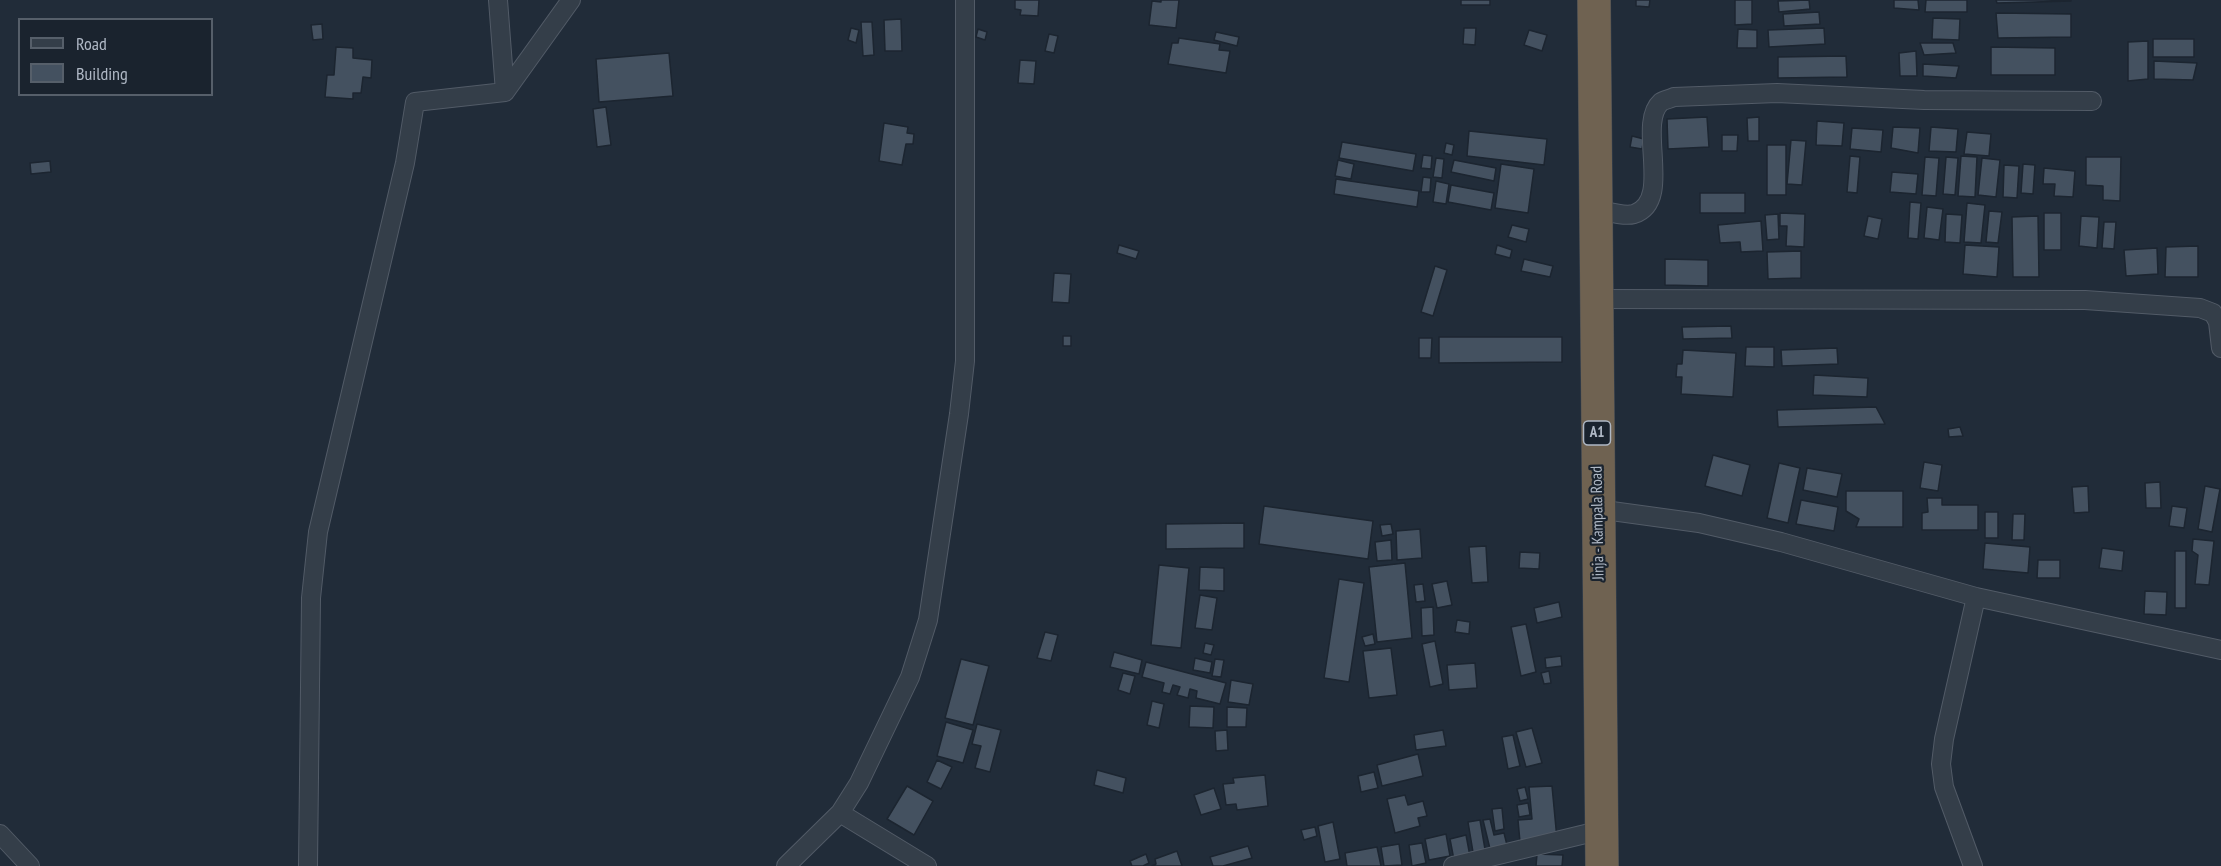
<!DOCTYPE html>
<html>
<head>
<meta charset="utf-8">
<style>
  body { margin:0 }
  #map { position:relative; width:2221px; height:866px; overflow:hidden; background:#212c39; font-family:"PT Sans Narrow",sans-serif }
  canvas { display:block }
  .legend { position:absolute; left:18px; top:18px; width:195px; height:78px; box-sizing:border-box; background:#1a232e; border:2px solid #565f6a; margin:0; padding:8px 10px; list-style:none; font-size:18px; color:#afb8c5 }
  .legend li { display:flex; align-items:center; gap:12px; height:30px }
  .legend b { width:30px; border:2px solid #565f6a }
</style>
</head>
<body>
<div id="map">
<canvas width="2221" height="866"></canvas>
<ul class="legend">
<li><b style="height:8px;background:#343e49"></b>Road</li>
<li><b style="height:16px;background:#445160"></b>Building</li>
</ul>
</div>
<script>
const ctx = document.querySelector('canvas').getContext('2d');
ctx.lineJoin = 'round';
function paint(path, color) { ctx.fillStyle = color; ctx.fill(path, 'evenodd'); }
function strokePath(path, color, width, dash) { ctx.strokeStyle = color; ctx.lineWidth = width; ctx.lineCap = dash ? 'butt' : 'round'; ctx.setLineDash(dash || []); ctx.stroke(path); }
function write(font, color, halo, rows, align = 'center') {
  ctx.font = font + ' "PT Sans Narrow",sans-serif'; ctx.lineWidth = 4.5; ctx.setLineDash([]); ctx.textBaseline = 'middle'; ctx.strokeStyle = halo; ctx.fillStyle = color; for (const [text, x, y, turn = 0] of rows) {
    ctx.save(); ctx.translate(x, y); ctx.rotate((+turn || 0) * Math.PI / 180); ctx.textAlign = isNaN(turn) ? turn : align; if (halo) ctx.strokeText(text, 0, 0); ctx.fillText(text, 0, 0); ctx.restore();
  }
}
const building = new Path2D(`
  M1015,0H1039L1038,16L1020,15L1021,10L1015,9Z
  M1161,0H1179L1176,28L1149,25L1152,1L1161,2Z
  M1461,0H1490V5H1461Z
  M1636,0H1650L1649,7L1636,6Z
  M1735,0H1752V24L1735,25Z
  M1809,0L1810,9L1779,12L1778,1Z
  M1894,0H1918L1919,10L1894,8Z
  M1926,0H1967V12H1925Z
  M1996,0H2071V1L1997,3Z
  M1819,12L1820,24L1784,26L1783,14Z
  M1996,13L2071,14V37L1998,38Z
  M1933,18L1960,19L1959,40L1932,39Z
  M901,19L902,51H885L884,20Z
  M861,22H872L874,55L863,56Z
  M322,24L323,39L313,40L311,25Z
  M851,28L859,30L856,43L848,40Z
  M1464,28H1476L1475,45L1463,44Z
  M1824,28L1825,44L1769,47L1768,30Z
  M978,29L987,32L985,40L976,37Z
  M1738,29L1757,30V48H1737Z
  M1529,30L1547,35L1542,51L1524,45Z
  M1216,32L1239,37L1237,46L1214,40Z
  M1049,34L1058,36L1054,53L1045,51Z
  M1179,38L1220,44L1219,50L1230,51L1226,73L1168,64L1172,43H1178Z
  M2153,39H2194V57H2153Z
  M2148,41V79L2128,81V42Z
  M1920,43H1953L1956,53L1924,55Z
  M336,47L353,48V58L372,60L371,78L363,77L361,93H353V99L325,97L327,75H334Z
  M1991,47L2055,48V75H1991Z
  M1916,51L1917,76H1900L1899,53Z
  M669,53L673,96L599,102L596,59Z
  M1846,56L1847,77L1778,78V57Z
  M1020,60L1036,61L1034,84L1018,83Z
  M2154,61L2197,63L2193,80L2154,79Z
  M1923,64L1959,66L1956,78L1923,76Z
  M606,107L611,145L597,147L593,109Z
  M1707,117L1709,147L1668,149L1667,119Z
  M1759,117V141H1748L1747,118Z
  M1817,121L1844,123L1842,146L1816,145Z
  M884,123L908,127L907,133L914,134L913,144H906L902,165L879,161Z
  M1893,127L1920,128L1918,153L1891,148Z
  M1931,127L1958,129L1956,152L1929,151Z
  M1852,128L1883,130L1881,152L1850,149Z
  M1469,131L1547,139L1544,165L1467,156Z
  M1967,132L1991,134L1989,156L1964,154Z
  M1722,135H1738L1737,151H1722Z
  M1632,136L1644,139L1642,149L1630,147Z
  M1791,140L1806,141L1802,185L1787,184Z
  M1342,142L1416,154L1413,171L1339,158Z
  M1446,143L1454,145L1452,155L1444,153Z
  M1767,145H1786V195H1767Z
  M1423,155L1432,156L1431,169L1421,168Z
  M1850,156L1860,157L1857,193L1847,192Z
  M1961,156L1977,157L1975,197L1958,196Z
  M1925,157L1939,158L1936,196L1922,195Z
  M1946,157L1958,158L1955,195L1943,194Z
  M2086,157H2121L2120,201L2103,200V186L2086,185Z
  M1436,158L1444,159L1442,178L1433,177Z
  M1982,158L2000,160L1996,197L1978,195Z
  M1338,160L1354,164L1351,179L1335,176Z
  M1454,160L1496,168L1494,181L1451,172Z
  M50,161L51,172L31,174L30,163Z
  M1501,164L1534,169L1528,213L1495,208Z
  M2023,164L2035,165L2033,194L2021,193Z
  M2004,165L2019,166L2017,198L2003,197Z
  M2044,168L2075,171L2073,197L2054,196L2055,184H2043Z
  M1892,172L1918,174L1916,194L1890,192Z
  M1423,177L1431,178L1430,192H1421Z
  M1336,179L1419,191L1417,207L1334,194Z
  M1436,181L1449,184L1446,204L1433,202Z
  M1451,185L1494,193L1491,210L1448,202Z
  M1700,193H1745V213H1700Z
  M1910,202L1921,203L1918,239L1908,238Z
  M1967,203L1985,205L1981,243L1964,242Z
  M1927,207L1943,209L1939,240L1924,238Z
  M1989,211L2002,212L1998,243L1986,242Z
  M1780,213L1805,214L1804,247L1786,246L1787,226H1780Z
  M2044,213H2061V250H2044Z
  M1778,214L1779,239L1767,240L1765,215Z
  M1946,214L1962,215L1960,243L1945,242Z
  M1868,216L1882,219L1878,239L1864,236Z
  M2038,216L2039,277H2013L2012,217Z
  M2081,216L2099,217L2097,248L2079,246Z
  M1761,221L1763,251L1741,252L1740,242L1720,243L1718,225Z
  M2104,222H2116L2114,249L2102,248Z
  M1512,225L1529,229L1526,242L1508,237Z
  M1119,245L1139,251L1136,259L1117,253Z
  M1497,245L1512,250L1510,258L1495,254Z
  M1965,245L1999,247L1997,277L1963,274Z
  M2198,246V277H2165L2166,247Z
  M2157,248L2158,274L2126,276L2124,250Z
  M1801,251V278L1768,279L1767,252Z
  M1524,259L1553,266L1550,277L1521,271Z
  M1665,259L1708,260V286L1665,285Z
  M1435,266L1447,270L1433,316L1421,312Z
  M1054,273L1071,274L1069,303L1052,302Z
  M1731,326L1732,338L1683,339L1682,327Z
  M1063,336H1071V346H1063Z
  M1439,337H1562V362L1439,363Z
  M1419,338H1432L1431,358H1419Z
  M1746,347H1774V367L1745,366Z
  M1837,348L1838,364L1782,366L1781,350Z
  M1683,350L1736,353L1733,397L1681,394L1682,377H1676L1677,364H1682Z
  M1814,375L1868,378L1867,397L1813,395Z
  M1876,407L1885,424L1778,427L1777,410Z
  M1960,427L1963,436L1949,437L1948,429Z
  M1713,455L1750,465L1742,496L1705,486Z
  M1924,462L1942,465L1938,491L1920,488Z
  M1779,463L1800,468L1788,523L1767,518Z
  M1807,468L1842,474L1837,497L1803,490Z
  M2160,482L2161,508H2146L2145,483Z
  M2088,486L2089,512L2074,513L2072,487Z
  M2205,486L2220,489L2212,532L2198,529Z
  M1846,491H1903V527H1856L1859,519L1846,511Z
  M1927,498H1942V505H1978V530H1922V513L1928,512Z
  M1801,500L1838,507L1834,531L1796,524Z
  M1264,506L1373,521L1368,559L1259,544Z
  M2172,506L2187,508L2184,528L2169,526Z
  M1985,512H1998V538H1985Z
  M2013,514H2025L2024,540H2012Z
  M1244,523V548L1166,549V524Z
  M1391,524L1393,534L1382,536L1380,525Z
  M1420,529L1422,558L1397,560L1396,531Z
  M2193,539L2214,541L2209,585L2195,584L2198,555L2192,551Z
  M1391,540L1392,560L1377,561L1375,542Z
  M1985,543L2030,547L2028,573L1983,569Z
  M1486,546L1488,582L1472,583L1469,547Z
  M2102,548L2124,551L2122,571L2099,568Z
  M2175,551H2186V608H2175Z
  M1520,552L1540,553L1539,569L1519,568Z
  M2038,560H2060V578H2037Z
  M1405,563L1412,638L1377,642L1369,567Z
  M1159,565L1189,568L1181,648L1151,645Z
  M1200,567L1224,568V591L1199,590Z
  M1339,579L1364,583L1349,682L1324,678Z
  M1447,581L1452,605L1437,608L1432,584Z
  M1423,584L1425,601L1416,602L1414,585Z
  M2145,591L2167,592L2166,615L2144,614Z
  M1200,595L1217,598L1212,630L1195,628Z
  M1559,602L1562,617L1537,623L1534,608Z
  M1433,607L1434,635L1422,636L1421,608Z
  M1457,620L1470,622L1469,634L1455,632Z
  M1526,624L1536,672L1521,676L1511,627Z
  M1045,632L1058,635L1051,661L1037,658Z
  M1373,634L1375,644L1365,646L1362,637Z
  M1435,641L1443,684L1430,687L1422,644Z
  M1205,643L1214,645L1211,655L1203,653Z
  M1391,648L1397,695L1369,698L1363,651Z
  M1114,652L1142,660L1139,674L1110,667Z
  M1561,656L1562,666L1546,668L1545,658Z
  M1195,658L1212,662L1210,673L1193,670Z
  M961,659L989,666L973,725L945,718Z
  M1215,659L1224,660L1221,677L1212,676Z
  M1146,662L1226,683L1220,704L1196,698L1197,691L1190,689L1188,698L1177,695L1180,687L1173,685L1170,694L1162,692L1164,683L1142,677Z
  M1475,663L1477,688L1449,690L1447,665Z
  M1549,671L1551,683L1544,684L1541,673Z
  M1123,673L1135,676L1130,694L1118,690Z
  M1231,680L1253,684L1249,705L1228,702Z
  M1152,701L1164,704L1159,728L1147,725Z
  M1190,706L1214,707L1213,728L1189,727Z
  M1227,707L1247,708L1246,727H1227Z
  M946,722L973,730L963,763L937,756Z
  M977,724L1001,730L990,772L975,768L981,746L972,744Z
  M1532,728L1542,763L1526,767L1516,732Z
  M1227,730L1228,750L1216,751L1215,731Z
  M1443,730L1446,746L1416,750L1414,735Z
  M1513,735L1520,766L1508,769L1502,737Z
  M1418,754L1423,776L1382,786L1377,765Z
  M937,760L952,767L941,789L927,782Z
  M1097,770L1126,778L1123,793L1094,785Z
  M1374,772L1378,788L1361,792L1358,776Z
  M1265,775L1268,806L1237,810L1236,804L1226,805L1223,784L1234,783L1233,778Z
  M907,786L933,801L914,835L887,819Z
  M1552,786L1557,839L1520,842L1518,820L1532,819L1529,787Z
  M1525,787L1528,799L1520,801L1517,789Z
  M1214,788L1221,809L1201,815L1194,795Z
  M1405,795L1408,805L1423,801L1427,816L1418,818L1420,826L1395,833L1387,799Z
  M1528,803L1530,815L1519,817L1517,805Z
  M1502,808L1504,829L1495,831L1492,809Z
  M1490,819L1494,835L1504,833L1508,849L1491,853L1483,820Z
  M1480,820L1486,855L1474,858L1468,822Z
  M1333,822L1340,859L1325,862L1318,826Z
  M1315,827L1317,836L1304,840L1301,830Z
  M1446,834L1450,856L1429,860L1425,839Z
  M1466,835L1470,856L1454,860L1450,839Z
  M1422,843L1426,863L1412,866L1409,845Z
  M1399,844L1402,865L1384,866L1381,847Z
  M1248,846L1252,858L1223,866H1213L1210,857Z
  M1377,847L1381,866H1347L1345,853Z
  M1177,851L1182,866H1152L1156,864L1155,859Z
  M1146,854L1149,863L1143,866H1132L1130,861Z
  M1537,854L1563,855L1562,866H1536Z`);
const street = new Path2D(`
  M505,92L571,0
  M1597,209C1607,211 1623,217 1634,214C1674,201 1636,124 1661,102C1664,100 1670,99 1674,97L1777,93L1924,100L2092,101
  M1595,299L2085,300L2200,308L2213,313L2218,322L2221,348
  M1597,509L1699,523L1781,542L1976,597
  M840,813L927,866
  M0,834L30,866
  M308,866L311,598L318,532L405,163L415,102L505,92L498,0
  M786,866L840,813L859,783L910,677L928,620L959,414L965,361V0
  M1453,866L1602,830
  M1973,866L1944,787L1941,764L1944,739L1976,597L2221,650`);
const highway = new Path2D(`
  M1594,0L1602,866`);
const shields = [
  [1597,433,27]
];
const shieldNames = [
  ["A1",1597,433]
];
const streetNames = [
  ["Jinja - Kampala Road",1598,523,-91]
];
paint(building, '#445160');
strokePath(building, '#1c2530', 1.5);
strokePath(street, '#525b67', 20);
strokePath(highway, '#3f4854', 34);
strokePath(street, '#343e49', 18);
strokePath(highway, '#6f6251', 33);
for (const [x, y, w] of shields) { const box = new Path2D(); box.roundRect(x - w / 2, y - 12, w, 24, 4.5); ctx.fillStyle = '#1a232e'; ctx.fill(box); strokePath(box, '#afb8c5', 1.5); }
write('bold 15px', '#afb8c5', null, shieldNames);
write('16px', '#afb8c5', '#1a232e', streetNames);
</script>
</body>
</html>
